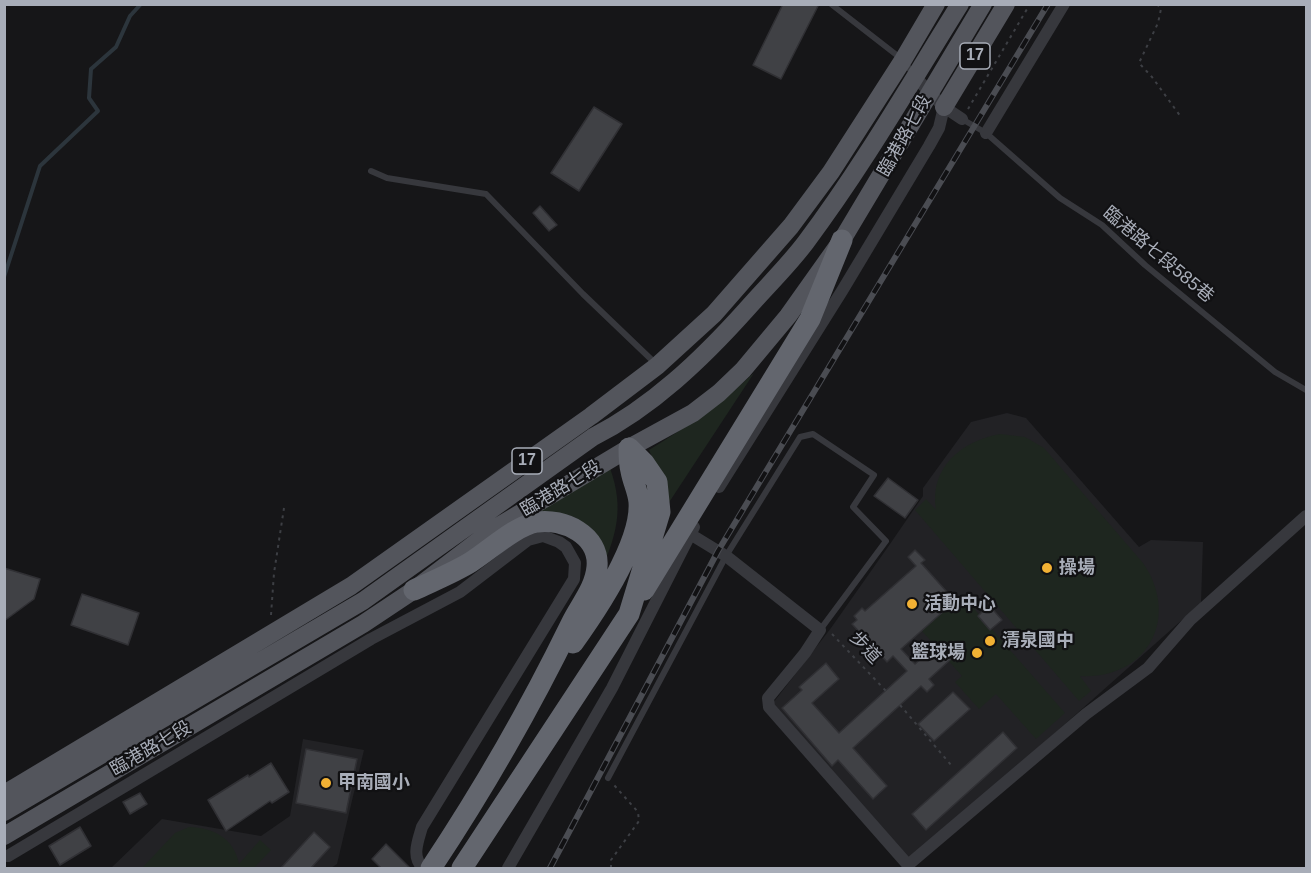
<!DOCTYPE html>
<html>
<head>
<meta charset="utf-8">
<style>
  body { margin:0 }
  #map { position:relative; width:1311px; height:873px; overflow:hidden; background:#161618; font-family:Arial,sans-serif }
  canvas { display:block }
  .frame { position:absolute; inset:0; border:6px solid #a8adb8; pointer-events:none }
</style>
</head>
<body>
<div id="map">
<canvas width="1311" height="873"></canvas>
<div class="frame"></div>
</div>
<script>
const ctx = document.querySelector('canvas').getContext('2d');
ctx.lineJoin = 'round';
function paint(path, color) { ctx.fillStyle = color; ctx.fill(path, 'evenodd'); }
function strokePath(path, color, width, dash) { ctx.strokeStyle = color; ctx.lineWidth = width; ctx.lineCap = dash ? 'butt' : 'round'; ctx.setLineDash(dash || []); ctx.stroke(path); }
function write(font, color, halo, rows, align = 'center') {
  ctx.font = font + ' Arial,"Noto Sans TC",sans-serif'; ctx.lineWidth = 4.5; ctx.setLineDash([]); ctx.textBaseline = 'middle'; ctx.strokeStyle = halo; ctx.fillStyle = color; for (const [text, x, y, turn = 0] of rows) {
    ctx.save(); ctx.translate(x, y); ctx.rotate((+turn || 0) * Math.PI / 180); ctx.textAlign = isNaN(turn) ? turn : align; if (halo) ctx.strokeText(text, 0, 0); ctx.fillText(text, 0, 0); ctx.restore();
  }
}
const built = new Path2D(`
  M1007,413L1026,418L1139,547L1151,540L1203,542L1201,603L910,862L773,703L831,628L890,544L923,496V488L971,422Z
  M303,739L364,750L337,864L331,868H111L162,819L261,836L290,816Z`);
const green = new Path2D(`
  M754,373L666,507V489L649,450C687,427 721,402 754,373Z
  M1000,434L1025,437L1044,448L1143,563C1181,618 1147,680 1080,676L1091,691L1079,701L915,510L926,499L936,510C929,467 962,441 1000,434Z
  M610,468C625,510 616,536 599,576C595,563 587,524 576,518C562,510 538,517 523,519Z
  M962,595L1065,713L1036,739L996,694L979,709L955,682L962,676L922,631Z
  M189,827C214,828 234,838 239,864L260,840L271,850L254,868H142L175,833Z`);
const stream = new Path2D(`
  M4,277L40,166L98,111L89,98L91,69L116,47L130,16L141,4`);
const building = new Path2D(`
  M783,4H819L781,79L753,65Z
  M594,107L622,124L579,191L551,173Z
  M540,206L557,225L549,231L533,213Z
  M888,478L918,500L905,518L874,496Z
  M915,550L925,560L921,563L955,601L901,649L915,664L937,644L951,659L929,679L934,685L927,692L921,686L853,748L887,786L873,799L838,760L832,766L782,708L802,690L799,687L826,663L839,679L812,703L839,733L907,671L893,656L887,662L852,624L857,620L854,616L862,608L865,611L916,566L908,557Z
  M4,568L40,579L34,599L4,621Z
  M82,594L139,613L128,645L71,625Z
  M989,605L1002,620L990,630L978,616Z
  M953,692L970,709L934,741L918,724Z
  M1003,732L1017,748L926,830L912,814Z
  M306,749L357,759L346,813L296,803Z
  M271,763L289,792L272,803L270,801L226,831L208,800L248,775L249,777Z
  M140,793L147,804L130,814L123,802Z
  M80,827L91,846L60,865L49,846Z
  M314,832L330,847L311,868H281Z
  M386,844L410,868H381L372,859Z`);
const path = new Path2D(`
  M1157,4L1161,9L1158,23L1139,63L1152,77L1181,117
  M968,109L1030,4
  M271,615L274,573L284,508
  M832,634L886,691
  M900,705L951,765
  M611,868V860L639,821L638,812L614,785`);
const service = new Path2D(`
  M831,4L903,60L914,75
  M962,119L986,133L1060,198L1102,225L1145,265L1275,372L1306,390
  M371,171L387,178L486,194L583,294L655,363
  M608,778L726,556L800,437L813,434L874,475L853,507L886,541L820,630`);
const minor = new Path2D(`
  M916,78L944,107L962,119
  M986,133L1064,4
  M719,487L842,291L929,146L939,128L944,107
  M690,534L726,556L820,630L805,653L768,698L769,707L908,865L1086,714L1148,668L1190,620L1306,516
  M4,856H8L371,639L460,592L528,540L543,536L559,542L566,547L575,563L574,579L422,827C418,841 411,857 423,868
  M508,868L612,688L694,527`);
const primary = new Path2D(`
  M944,107L1006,4
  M4,794L351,586L591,416L657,366L714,314L791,226L831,172L903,60L936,4
  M4,812L363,601L593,437C652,407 702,359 746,310C766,287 788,266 806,242C863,166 910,84 960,4
  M4,836L363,624L414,590L494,529L629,448L693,413L719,393L743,370L788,316L842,240L983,4`);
const motorway = new Path2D(`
  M414,590C433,581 453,573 471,562C490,550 515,526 537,522C563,518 600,535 597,567C595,589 580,605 571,624C530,708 483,790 431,868
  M644,590L810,319L842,240
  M573,643C596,611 642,543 639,502C638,491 633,482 631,471C629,464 629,456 629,448
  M462,868L629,614L660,512L657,482L644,463L629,448`);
const rail = new Path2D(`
  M550,868L718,551L1048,4`);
const markers = [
  [1047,568,6,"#f2b134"],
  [912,604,6,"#f2b134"],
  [990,641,6,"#f2b134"],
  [977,653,6,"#f2b134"],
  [326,783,6,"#f2b134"]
];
const shields = [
  [975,56,30],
  [527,461,30]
];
const shieldNames = [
  ["17",975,56],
  ["17",527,461]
];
const streetNames = [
  ["臨港路七段",905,136,-61],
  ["臨港路七段585巷",1158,255,40],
  ["臨港路七段",561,489,-31],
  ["步道",865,648,47],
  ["臨港路七段",151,749,-30]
];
const poiNames = [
  ["操場",1059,568],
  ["活動中心",924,604],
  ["清泉國中",1002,641],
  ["籃球場",965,653,"right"],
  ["甲南國小",338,783]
];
paint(built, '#222225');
paint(green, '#1e261f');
strokePath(stream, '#2c353c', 4);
paint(building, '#404145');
strokePath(building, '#303034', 1.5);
strokePath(path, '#3d3f44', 2, [3, 4.5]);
strokePath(service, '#37383d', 6);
strokePath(minor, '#37383d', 12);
strokePath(primary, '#53555c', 18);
strokePath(motorway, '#63666e', 21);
strokePath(rail, '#4a4c52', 6);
strokePath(rail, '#111113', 4, [11]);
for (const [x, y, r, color] of markers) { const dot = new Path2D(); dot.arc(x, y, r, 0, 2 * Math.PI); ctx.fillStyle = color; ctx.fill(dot); strokePath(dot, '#111113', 2); }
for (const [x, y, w] of shields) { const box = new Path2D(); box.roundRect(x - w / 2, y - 13, w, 26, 4.5); ctx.fillStyle = '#111113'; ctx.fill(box); strokePath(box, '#a8adb8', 1.5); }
write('bold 16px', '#a8adb8', null, shieldNames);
write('18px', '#a8adb8', '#111113', streetNames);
write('bold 18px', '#a8adb8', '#111113', poiNames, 'left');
</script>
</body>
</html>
